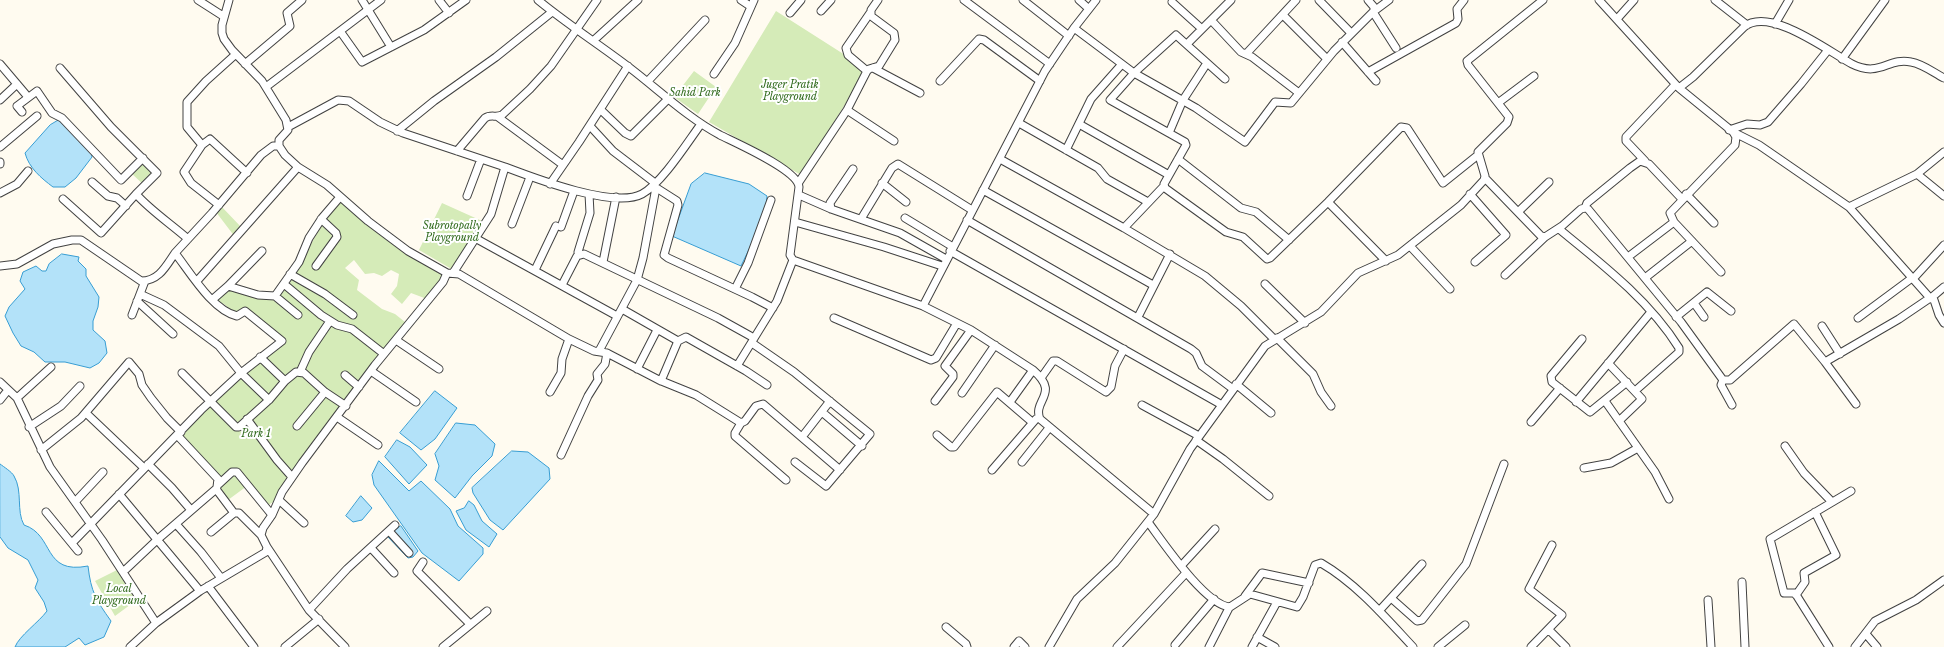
<!DOCTYPE html>
<html>
<head>
<meta charset="utf-8">
<style>
  body { margin:0 }
  canvas { display:block; background:#fffbf0 }
</style>
</head>
<body>
<canvas width="1944" height="647"></canvas>
<script>
const ctx = document.querySelector('canvas').getContext('2d');
ctx.lineJoin = 'round';
function paint(path, color) { ctx.fillStyle = color; ctx.fill(path, 'evenodd'); }
function strokePath(path, color, width, dash) { ctx.strokeStyle = color; ctx.lineWidth = width; ctx.lineCap = dash ? 'butt' : 'round'; ctx.setLineDash(dash || []); ctx.stroke(path); }
function write(font, color, halo, rows, align = 'center') {
  ctx.font = font + ' "Libre Baskerville",serif'; ctx.lineWidth = 4; ctx.setLineDash([]); ctx.textBaseline = 'middle'; ctx.strokeStyle = halo; ctx.fillStyle = color; for (const [text, x, y, turn = 0] of rows) {
    ctx.save(); ctx.translate(x, y); ctx.rotate((+turn || 0) * Math.PI / 180); ctx.textAlign = isNaN(turn) ? turn : align; if (halo) ctx.strokeText(text, 0, 0); ctx.fillText(text, 0, 0); ctx.restore();
  }
}
const green = new Path2D(`
  M776,11L867,69L801,175L709,122Z
  M694,71L716,87L698,114L674,97Z
  M143,158L157,173L146,187L130,172Z
  M340,201L366,223L444,273L441,282L427,299L411,293L402,304L391,294L397,286L399,274L391,270L382,276L374,273L365,274L354,260L345,268L359,280L357,290L382,309L395,314L405,322L380,354L276,500L264,508L247,486L228,500L221,488V477L181,435C213,400 247,370 285,341L247,308L236,314L224,304L215,301L229,289L280,295L299,265L327,216Z
  M442,203L482,221L455,271L419,250Z
  M221,206L242,228L235,237L216,212Z
  M119,569L138,599L115,616L95,581Z`);
const water = new Path2D(`
  M59,120L91,151L92,157L76,178L65,187H53C41,178 29,168 25,153L50,125Z
  M705,173L749,184L767,196L765,216L741,266L672,236L691,184Z
  M62,254L79,257L78,261L86,269V276L99,297L98,307L93,321V330L105,341L107,353L99,363L90,368L65,362H45L34,352L21,346L13,333L5,316L9,307L25,289L20,281L23,272L36,266L42,271H46L49,264Z
  M435,391L457,408L435,439L421,450L400,433Z
  M456,423L475,425L495,444L492,456L472,476L455,498L435,480L439,466L435,454Z
  M397,440L410,447L427,465L409,484L385,457Z
  M512,451L528,452L549,468L550,479L503,530L490,520L473,493L472,488Z
  M379,461L409,491L421,481L450,509L458,526L483,548V554L459,581L422,553L374,485L372,475Z
  M0,464C4,467 12,472 14,476C23,491 16,511 24,525C55,535 42,575 88,566C91,592 96,600 111,621L104,637L85,645L79,638L65,647H15C19,636 39,622 47,611L44,602L35,588L38,580L28,560L8,548L0,537Z
  M361,496L372,508L362,520L353,522L346,516Z
  M469,501L474,505L482,521L497,534L489,547L466,530L456,511L464,508Z
  M401,526L418,551L413,557L408,558L387,536Z`);
const minor = new Path2D(`
  M198,0L223,16
  M229,0L222,25V33L224,39L232,50L262,81L286,120L288,130L279,140V146L285,155L298,167L327,185L368,221L408,251L447,273L459,274L569,339L594,351L607,353L659,380L696,395L741,423L745,421L756,406L763,404L840,470
  M362,0L391,47
  M439,0L449,13
  M538,0C567,24 600,45 630,68C660,91 688,118 720,135C736,143 798,170 799,187L790,255L793,260L923,306L971,330L1033,370C1061,394 1032,400 1040,419L1154,514
  M741,0L750,6
  M964,0L1050,64
  M1023,0L1069,36
  M1079,0L1089,9
  M1319,0L1351,33
  M1389,0L1373,12L1396,48
  M1599,0L1679,88L1693,77L1744,27C1770,6 1829,52 1852,64C1880,78 1888,57 1911,62C1923,64 1934,73 1944,78
  M1715,0L1747,25
  M1172,2L1202,29
  M821,11L831,0
  M790,13L801,0
  M1283,15L1327,59
  M1617,19L1634,0
  M1211,20L1241,52L1252,57L1299,93
  M1775,24L1789,0
  M1074,28L1134,73L1196,108L1245,142L1275,102L1291,103L1334,51L1374,11V7L1368,0
  M340,31L362,62L424,30L466,0
  M593,41L638,0
  M1342,42L1376,81
  M1187,44L1231,0
  M236,54L206,81L187,102V127L202,145L210,139L247,173
  M1246,54L1296,0
  M1842,59L1885,0
  M0,64L28,97
  M245,64L290,26L287,13L302,0
  M60,68L111,127L157,173L136,194C150,210 171,224 188,239
  M873,68L920,93
  M867,71L848,55L846,48L870,13
  M1368,72L1456,23L1458,19L1457,9L1464,0
  M714,74L735,43L754,0
  M1225,79L1176,35L1134,73L1110,100L1185,142L1186,145L1164,184L1165,188L1226,232L1243,237L1267,259L1270,258L1328,202L1401,127L1407,128L1443,183L1478,155
  M648,81L705,20
  M940,81L979,39L984,40L1040,81
  M266,87L381,0
  M1679,88L1733,132L1736,137L1735,145L1670,213L1674,222L1721,272
  M0,100L17,84
  M1183,100L1207,63
  M1498,103L1534,76
  M601,110L625,133L631,136L669,98
  M847,110L894,141
  M22,112L17,106L37,91L52,113L62,118L121,180L143,158
  M498,117L563,165
  M1019,123L1098,168L1107,179L1148,202
  M1079,124L1169,175
  M590,126L613,151L655,183V193L643,258L637,280L599,351
  M288,127L338,100L349,101L380,122L403,133L505,167L491,214L453,273
  M1729,130L1747,124L1760,125L1768,122L1801,84L1828,50
  M397,131L434,101L496,57L552,12
  M1733,132L1759,145L1849,207L1930,298
  M1169,133L1183,100
  M202,145L184,172L191,183L219,205
  M0,147L37,116
  M1066,150L1091,99L1122,64
  M457,151L485,118C491,114 496,118 502,115L530,89L551,66L597,0
  M1000,159L1124,228L1205,276L1241,306L1274,339
  M1178,159L1241,208L1256,212L1289,240
  M1645,161L1626,141V137L1675,85
  M0,162V164
  M505,167C534,178 614,209 642,194C662,183 687,143 701,124
  M1917,174L1944,196
  M1485,178L1541,236L1545,237L1562,226L1581,209L1585,208L1588,209L1681,322L1723,380H1730L1794,324L1825,362L1899,319L1930,298L1934,300L1939,315L1944,323
  M92,182L108,196L117,198L126,206
  M799,182L847,110L867,71L869,69L879,66L895,40L894,33L871,16V10L878,0
  M882,183L906,202
  M550,184L579,142L628,66
  M655,187L677,201L678,205L664,255L668,258L752,297L773,308
  M983,190L1153,285
  M0,193L17,184L28,171
  M1470,194L1506,235L1475,262
  M1686,194L1714,223
  M799,195L831,209L900,233L946,259
  M467,196L481,159
  M63,199L101,233L136,194
  M1328,202L1386,261
  M1849,207L1917,174L1944,152
  M1585,208L1587,203L1630,168L1640,161L1649,164L1682,199
  M831,209L830,203L853,169
  M1518,212L1549,182
  M905,218L953,247
  M861,219L892,168L898,164L972,210
  M967,220L1191,349L1196,353L1202,366L1233,389
  M795,222L884,247L942,266
  M512,224L530,177
  M561,227L574,191
  M1124,228L1164,186
  M1559,229C1602,264 1649,300 1679,348V352L1635,391
  M475,238L617,316
  M1410,246L1450,289
  M950,251L1222,405
  M578,252L590,213L589,194
  M175,253L212,213L261,155L273,146H279
  M1628,257L1674,222
  M603,262L616,197
  M0,266L17,264L53,244L72,240H81L141,281C159,281 166,266 175,253C190,272 212,310 237,316L245,311L282,341L241,373L201,410L72,543
  M316,266L337,237L336,233L321,219
  M535,270L556,226
  M290,274L325,294L353,315
  M1505,275L1545,237
  M1645,278L1692,241
  M1913,279L1944,245
  M197,281L298,167
  M284,284L321,315L337,325L352,329L384,354
  M1265,284L1305,323
  M562,285L577,256L584,254L718,318L754,338
  M228,286L258,295L275,296L299,262L309,238L322,218L340,197
  M735,289L748,263L771,200
  M140,294L164,305L219,346L241,373L269,400
  M275,296L298,315
  M1931,298L1944,287
  M212,300L228,286L262,251
  M137,301L173,334
  M1694,303L1704,317
  M923,306L1045,71L1074,28L1096,0
  M622,309L678,341
  M132,315L145,281
  M1138,317L1170,254
  M1676,317L1707,292L1731,311
  M834,318L931,360L936,358L957,323
  M1858,318L1912,278
  M1822,326L1840,354
  M1277,338L1313,374L1321,392L1331,406
  M1582,339L1551,376L1552,382L1590,412L1627,382
  M396,340L439,369
  M752,343L794,372L870,434L826,486L795,462
  M260,357L285,381
  M1825,362L1856,404
  M1608,363L1642,399L1619,421
  M737,366L777,301L793,260
  M637,369L657,330
  M371,371L416,402
  M300,372L309,352L330,321
  M182,373L236,427H239L269,400L285,381L296,372L304,373L325,392L346,406
  M345,375L359,387
  M1041,378L1053,361H1057L1106,392L1111,387L1115,366L1124,349
  M1723,380L1721,385L1732,405
  M661,381L678,341L686,337L746,371L767,385
  M0,382L17,398L50,467L102,540L156,623
  M1236,384L1271,413
  M550,392L561,373L562,359L569,339
  M962,393L995,345
  M17,398L51,367
  M0,400L8,390
  M935,401L953,377V374L945,366L971,330
  M1605,401L1655,472L1669,499
  M1010,402L1033,370
  M1576,402L1651,312
  M1142,405L1199,436
  M822,412L862,446
  M86,413L144,468
  M337,417L378,445
  M247,419L277,460L292,477
  M1531,422L1560,388
  M741,423L735,433V436L786,480
  M297,426L325,392
  M29,427L61,406L80,386
  M177,435L218,479L217,487
  M937,435L951,447H954L997,392L1032,422
  M802,437L830,401
  M1196,440L1223,459L1269,496
  M1785,446L1804,473L1832,502
  M41,450L81,418L129,362L139,374L142,385L151,398L167,418L181,432
  M561,455L588,396L598,380L597,374L605,364L607,353
  M1022,462L1049,428
  M148,464L172,488L191,510
  M1584,468L1611,463L1638,448
  M992,470L1036,419
  M219,484L232,472H237L272,515
  M119,494L200,591
  M279,500L304,523
  M75,502L103,472
  M46,512L78,551
  M1148,522C1163,542 1205,605 1230,607L1250,594L1297,607L1303,597L1315,565L1321,563C1357,584 1385,617 1413,647
  M176,524L201,552L221,578
  M389,531L409,553
  M211,532L234,513
  M267,547L309,610L345,647
  M371,548L394,573
  M423,562L417,571L470,624
  M1181,566L1215,529
  M123,572L158,539L216,489L234,513H239L261,535
  M1742,582L1745,647
  M208,586L254,647
  M1796,595L1805,582L1804,573L1836,555L1815,512
  M1245,596L1262,573L1309,583
  M1391,598L1417,621L1422,620L1466,564L1504,464
  M1708,600L1711,647
  M309,610L347,569L395,525
  M1379,611L1422,564
  M946,627L966,644L967,647
  M1549,630L1566,647
  M1866,634L1877,647
  M1257,637L1275,647
  M1175,645L1214,599
  M130,647L156,623L200,591L266,552L267,547L261,535L263,528L272,515L282,492L302,463L375,365L443,282L447,273
  M285,647L319,619
  M443,647L487,611
  M1014,647L1019,641L1025,647
  M1049,647L1077,599L1115,563L1154,514L1190,449L1265,346L1321,312L1358,273L1398,255L1461,205L1484,180L1485,176L1478,152L1507,123L1509,117L1468,65L1467,61L1543,0
  M1117,647L1186,573
  M1209,647L1229,608
  M1252,647L1277,602
  M1438,647L1465,625
  M1531,647L1562,615L1529,589L1552,545
  M1829,647L1795,593H1784L1770,539L1851,491
  M1855,647L1875,621L1916,600L1944,580`);
const parkNames = [
  ["Juger Pratik",790,85],
  ["Playground",790,97],
  ["Sahid Park",695,93],
  ["Subrotopally",452,226],
  ["Playground",452,238],
  ["Park 1",256,434],
  ["Local",119,589],
  ["Playground",119,601]
];
paint(green, '#d5ebb8');
paint(water, '#b3e2f9');
strokePath(water, '#379dd3', 1);
strokePath(minor, '#424242', 9);
strokePath(minor, '#fff', 7);
write('italic 10px', '#306a1c', '#fff', parkNames);
</script>
</body>
</html>
